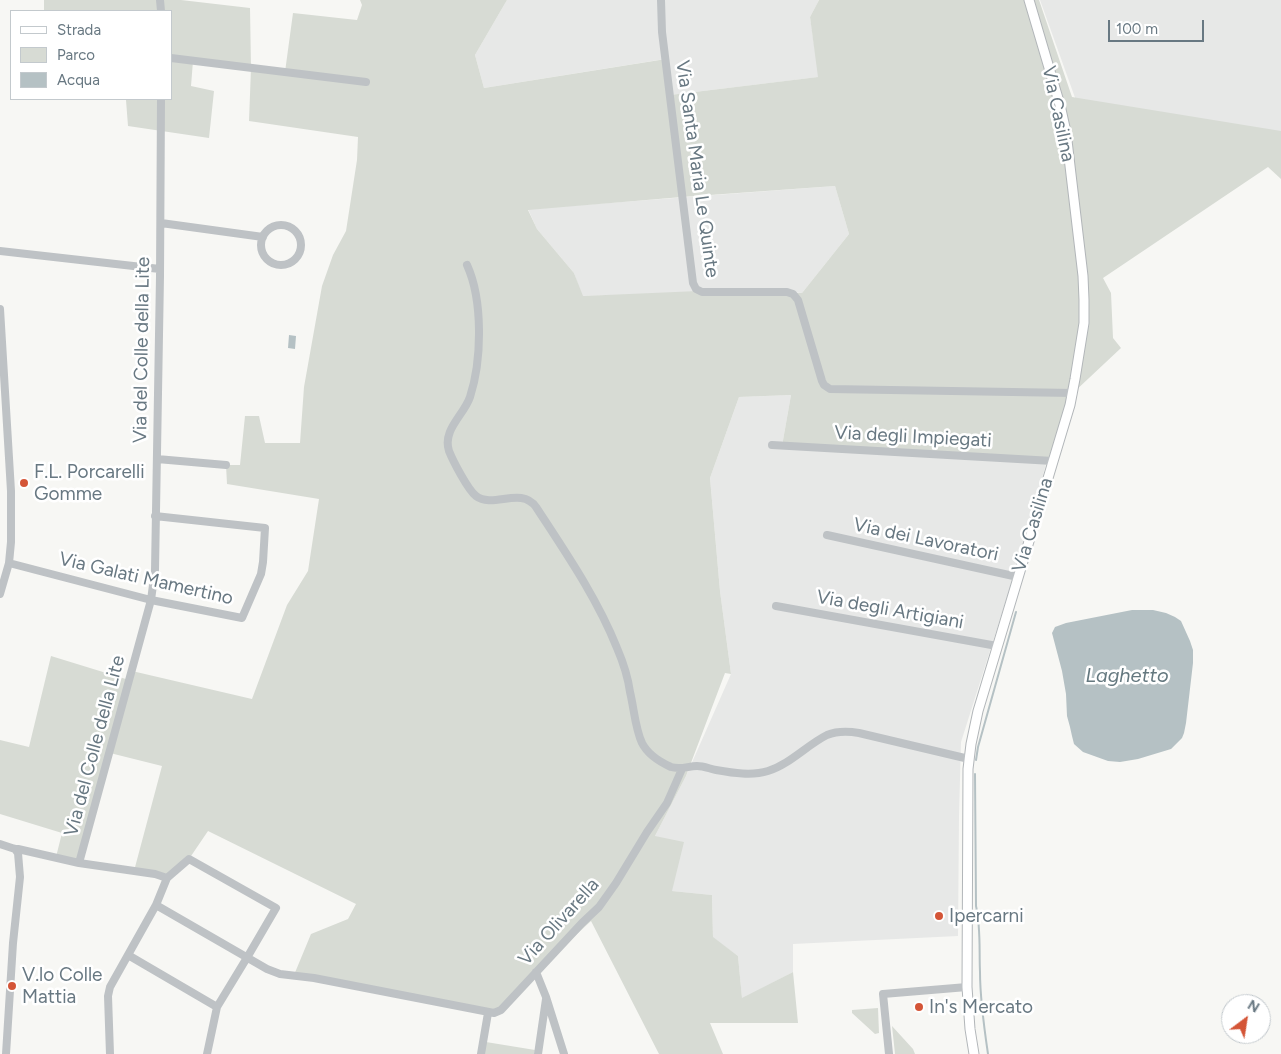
<!DOCTYPE html>
<html>
<head>
<meta charset="utf-8">
<style>
  body { margin:0 }
  #map { position:relative; width:1281px; height:1054px; overflow:hidden; background:#f7f7f4; font-family:Figtree,sans-serif }
  canvas { display:block }
  .legend { position:absolute; left:10px; top:10px; width:162px; height:90px; box-sizing:border-box; background:#fff; border:1px solid #c3c9cd; margin:0; padding:6px 9px; list-style:none; font-size:15px; color:#687882 }
  .legend li { display:flex; align-items:center; gap:10px; height:25px }
  .legend b { width:25px; border:1px solid #c3c9cd }
  .north { position:absolute; left:1221px; top:994px; width:50px; height:50px; box-sizing:border-box; background:#fff; border:1px solid #c3c9cd; border-radius:50%; rotate:31deg; font-size:14px; font-weight:700; line-height:20px; text-align:center; color:#687882 }
  .north::after { content:''; display:block; margin:auto; width:18px; height:22px; background:#d45537; clip-path:polygon(50% 0,100% 100%,50% 72%,0 100%) }
  .scale { position:absolute; left:1108px; top:20px; width:96px; height:22px; box-sizing:border-box; border:2px solid #687882; border-top:0; padding-left:6px; font-size:15px; line-height:18px; white-space:nowrap; color:#687882; -webkit-text-stroke:4px #fff; paint-order:stroke }
</style>
</head>
<body>
<div id="map">
<canvas width="1281" height="1054"></canvas>
<ul class="legend">
<li><b style="height:6px;background:#fff"></b>Strada</li>
<li><b style="height:14px;background:#d7dbd4"></b>Parco</li>
<li><b style="height:14px;background:#b5c1c4"></b>Acqua</li>
</ul>
<div class="north">N</div>
<div class="scale">100 m</div>
</div>
<script>
const ctx = document.querySelector('canvas').getContext('2d');
ctx.lineJoin = 'round';
function paint(path, color) { ctx.fillStyle = color; ctx.fill(path, 'evenodd'); }
function strokePath(path, color, width, dash) { ctx.strokeStyle = color; ctx.lineWidth = width; ctx.lineCap = dash ? 'butt' : 'round'; ctx.setLineDash(dash || []); ctx.stroke(path); }
function write(font, color, halo, rows, align = 'center') {
  ctx.font = font + ' Figtree,sans-serif'; ctx.lineWidth = 5; ctx.setLineDash([]); ctx.textBaseline = 'middle'; ctx.strokeStyle = halo; ctx.fillStyle = color; for (const [text, x, y, turn = 0] of rows) {
    ctx.save(); ctx.translate(x, y); ctx.rotate((+turn || 0) * Math.PI / 180); ctx.textAlign = isNaN(turn) ? turn : align; if (halo) ctx.strokeText(text, 0, 0); ctx.fillText(text, 0, 0); ctx.restore();
  }
}
const built = new Path2D(`
  M507,0H819L810,17L819,77L670,95L665,59L484,88L475,55Z
  M1040,0H1281V132L1078,106Z
  M835,186L849,234L802,293L787,292L582,296L574,273L537,229L528,209Z
  M791,395L782,446L1046,464L1015,572L961,742L959,816L958,936L793,944V972L742,999L738,956L713,938L712,895L672,891L655,836L686,776L731,674L720,591L710,478L739,397Z`);
const green = new Path2D(`
  M44,0H181L250,8L251,68L285,72L293,13L357,20L362,5L360,0H507L475,55L484,88L666,59L670,95L818,77L810,17L819,0H1039L1072,97L1281,131V179L1268,167L1103,278L1111,293L1113,338L1121,348L1073,393L1048,459L782,446L791,395L739,397L710,478L720,591L731,674L725,673L686,776L655,836L684,842L672,891L712,895L713,937L738,956L742,998L793,972L798,1023H710L723,1054H659L591,921L536,972L501,1010L488,1013L294,975L311,934L348,919L356,904L208,831L189,859L167,878L134,871L162,766L110,753L79,863L56,857L62,833L0,814V740L29,747L51,656L129,680L132,671L252,699L287,605L308,571L319,499L227,484L226,465H240L245,416H259L265,443H300L304,387L322,286L333,255L346,231L357,160L358,137L249,121L251,68L193,61L191,86L214,91L209,138L128,126L126,100L121,99H171V11H44ZM835,186L849,234L802,293L698,291L583,296L574,273L537,229L528,210L682,197Z
  M878,1008L879,1033L875,1034L852,1013V1010Z
  M892,1026L913,1049L915,1054H895Z
  M486,1042L535,1050L534,1054H484Z`);
const water = new Path2D(`
  M289,335L296,336L295,349L288,348Z
  M1132,610H1153L1166,613L1175,617L1181,621L1190,641L1193,650V663L1186,723L1184,733L1182,738L1171,749L1138,759L1120,762L1108,761L1083,752L1074,744L1072,736L1070,727L1067,716L1066,694L1062,671L1052,633L1055,627L1066,623Z`);
const stream = new Path2D(`
  M976,760L978,747L1016,612
  M975,774L976,906C981,928 979,950 980,972C980,1000 984,1027 988,1054`);
const minor = new Path2D(`
  M160,0L161,11
  M661,0L662,32L693,283L696,289L702,292H787L793,294L798,300L822,381L824,385L830,389L1073,393
  M171,58L366,82
  M161,223L263,237
  M261 245a20 20 0 1 1 40 0a20 20 0 1 1-40 0Z
  M0,251L160,269
  M467,265C483,300 482,360 470,397C464,415 442,430 449,451C453,461 468,490 476,496C493,509 521,486 536,507C566,553 597,598 617,648C623,662 628,677 630,692C634,708 635,728 642,743C648,755 660,762 671,767C681,770 688,766 697,766C704,766 710,769 716,770C733,773 752,776 768,771C790,764 807,745 827,735C837,731 847,731 859,733L969,759
  M0,309L11,491V542L9,563L0,594
  M772,445L1053,461
  M157,459L226,465
  M827,535L1018,577
  M9,563L151,600L242,618L261,574L263,562L265,528L155,516
  M776,606L997,646
  M0,844L15,849H18L79,863L155,874L167,878
  M79,863L151,600L155,570L160,276L161,99
  M156,905L267,969L280,974L314,978L494,1013L501,1010L582,923L599,907L616,883L647,832L667,803L682,769
  M128,955L217,1007
  M536,972L546,997L564,1054
  M6,1054L13,943L20,877L18,853L15,849
  M110,1054L108,996L110,987L156,905L167,878L189,859L276,908L248,956L217,1007L207,1054
  M481,1054L488,1013
  M538,1054L546,999
  M889,1054L883,994L967,987`);
const major = new Path2D(`
  M974,1054L970,1029L967,987L968,769L971,744L978,711L1070,405L1075,379L1084,323V300L1083,276L1066,132L1060,105L1029,0`);
const markers = [
  [24,483,5,"#d45537"],
  [939,916,5,"#d45537"],
  [12,986,5,"#d45537"],
  [919,1007,5,"#d45537"]
];
const streetNames = [
  ["Via Casilina",1058,114,78],
  ["Via Santa Maria Le Quinte",697,169,82],
  ["Via del Colle della Lite",142,350,-89],
  ["Via degli Impiegati",913,437,3],
  ["Via Casilina",1033,525,-73],
  ["Via dei Lavoratori",926,540,12],
  ["Via Galati Mamertino",146,579,13],
  ["Via degli Artigiani",890,610,10],
  ["Via del Colle della Lite",95,746,-75],
  ["Via Olivarella",559,922,-48]
];
const poiNames = [
  ["F.L. Porcarelli",34,472],
  ["Gomme",34,494],
  ["Ipercarni",949,916],
  ["V.lo Colle",22,975],
  ["Mattia",22,997],
  ["In's Mercato",929,1007]
];
const waterNames = [
  ["Laghetto",1127,676]
];
paint(built, '#e7e8e7');
paint(green, '#d7dbd4');
paint(water, '#b5c1c4');
strokePath(stream, '#b5c1c4', 2);
strokePath(major, '#b2b6b9', 11);
strokePath(minor, '#bec2c5', 8);
strokePath(major, '#fff', 9);
for (const [x, y, r, color] of markers) { const dot = new Path2D(); dot.arc(x, y, r, 0, 2 * Math.PI); ctx.fillStyle = color; ctx.fill(dot); strokePath(dot, '#fff', 2); }
write('19px', '#687882', '#fff', streetNames);
write('19px', '#687882', '#fff', poiNames, 'left');
write('italic 20px', '#64787f', '#fff', waterNames);
</script>
</body>
</html>
